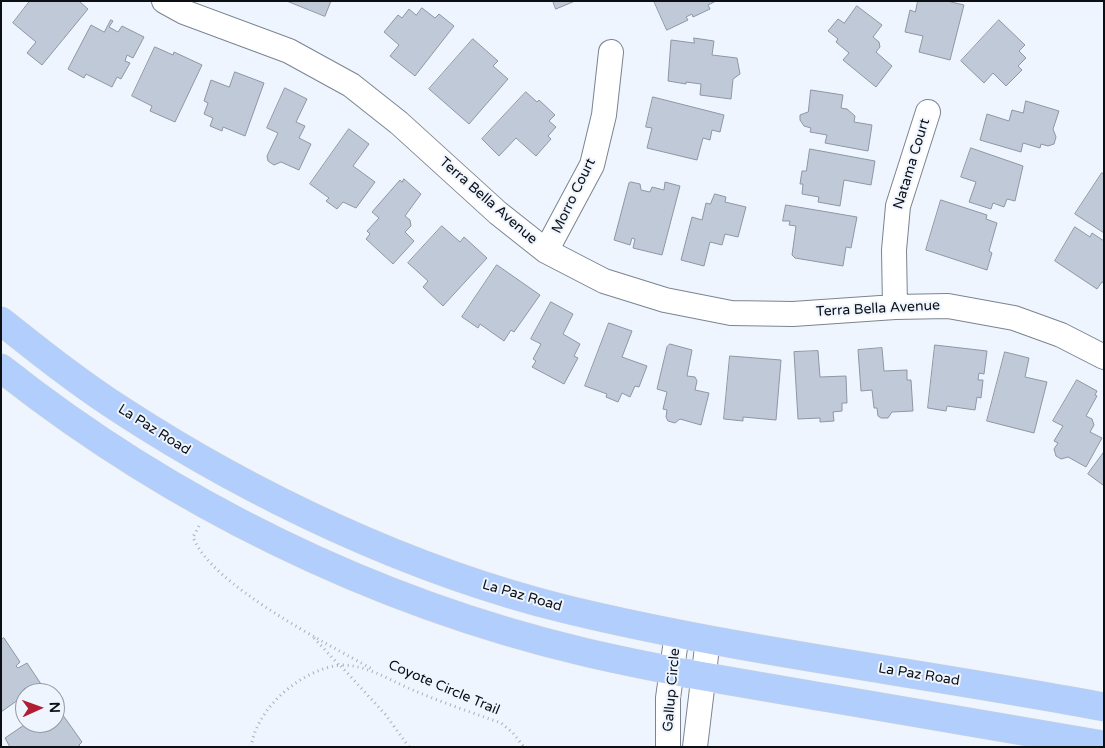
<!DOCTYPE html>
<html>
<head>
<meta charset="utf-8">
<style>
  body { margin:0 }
  #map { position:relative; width:1105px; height:748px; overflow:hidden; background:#eff5fe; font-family:"Varela Round",sans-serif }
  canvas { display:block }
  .frame { position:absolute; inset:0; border:2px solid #0c1015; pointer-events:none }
  .north { position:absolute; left:15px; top:683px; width:50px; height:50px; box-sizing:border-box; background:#eff5fe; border:1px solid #9499a1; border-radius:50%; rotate:88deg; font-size:14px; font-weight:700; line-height:20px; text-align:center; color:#0c1015 }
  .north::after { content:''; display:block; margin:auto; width:18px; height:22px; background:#b11e33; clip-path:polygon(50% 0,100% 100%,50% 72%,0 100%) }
</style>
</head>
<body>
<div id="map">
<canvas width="1105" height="748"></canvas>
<div class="frame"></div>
<div class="north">N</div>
</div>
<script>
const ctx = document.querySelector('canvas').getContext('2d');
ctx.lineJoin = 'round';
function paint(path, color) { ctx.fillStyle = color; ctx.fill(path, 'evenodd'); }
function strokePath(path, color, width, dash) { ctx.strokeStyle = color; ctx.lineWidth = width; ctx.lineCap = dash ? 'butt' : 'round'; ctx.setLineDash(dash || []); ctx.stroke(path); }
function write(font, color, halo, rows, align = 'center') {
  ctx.font = font + ' "Varela Round",sans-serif'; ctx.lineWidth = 4; ctx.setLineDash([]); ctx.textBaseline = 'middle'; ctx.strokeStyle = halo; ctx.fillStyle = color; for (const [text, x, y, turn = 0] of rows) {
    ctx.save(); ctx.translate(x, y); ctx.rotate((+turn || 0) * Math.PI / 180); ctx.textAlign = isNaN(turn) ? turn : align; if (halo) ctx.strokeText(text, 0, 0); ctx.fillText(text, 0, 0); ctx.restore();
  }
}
const building = new Path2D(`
  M30,1H79L88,9L42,65L27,53L36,42L13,23Z
  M287,1H331L325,16Z
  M553,1H575L556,9Z
  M654,1H716L708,5L710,9L693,17L692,14L686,17L688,20L667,30Z
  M918,1H947L964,5L950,60L919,52L923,36L905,32L910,10L915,12Z
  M857,6L882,25L873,37L879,42L880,47L876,52L892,66L876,87L843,60L849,53L836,42L838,39L828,31L838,19L844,23Z
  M422,8L435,18L439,14L454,26L415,76L390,56L399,45L384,32L398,15L402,18L409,9L416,15Z
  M111,20L113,21L109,27L118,32L122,26L144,37L133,58L127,55L125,61L130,63L121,79L117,77L112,87L86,74L84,78L68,69L91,25L104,32Z
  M999,20L1025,45L1019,51L1026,58L1018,66L1022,70L1006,86L993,73L984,83L961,61Z
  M694,38L714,41L712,55L737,58L740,74L733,79L731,99L700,95L701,84L686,82V84L668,81L671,40L694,43Z
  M473,39L498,61L493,66L508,79L469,124L429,89Z
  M155,47L173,55L174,52L202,65L175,122L150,111L152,106L132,96Z
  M235,72L264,83L245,136L223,127L222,131L210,126L213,118L204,114L208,103L204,101L211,80L229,87Z
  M285,88L307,99L296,122L305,126L299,138L311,144L299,170L281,162L274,165L268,161L267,156L278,133L267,128Z
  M811,90L843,95L841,108L847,109L855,116L854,122L872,125L868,151L825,143L827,135L810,132L811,128L804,126L800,120V115L808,112Z
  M526,92L537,102L539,100L555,115L549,121L556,127L548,136L551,139L536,156L516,138L499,156L482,139Z
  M653,97L724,115L720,132L712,130L710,140L703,138L697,160L647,148L652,128L646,127Z
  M1026,101L1059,111L1053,129L1056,137L1054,144L1048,146L1041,144L1040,148L1023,143L1021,152L980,140L987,114L1009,121L1012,110L1023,113Z
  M349,129L369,144L353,166L375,182L356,208L343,202L337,209L326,201L329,198L310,184Z
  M971,148L1023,166L1015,201L1007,199L1004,207L993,203L991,209L969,202L976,182L961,177Z
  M810,149L875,161L871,185L844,180L840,206L818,202L819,197L802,194L803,184H800L802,171H806Z
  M1102,173L1104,174V233L1075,214Z
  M404,179L421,194L405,216L410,220L411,226L405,232L414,241L393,264L366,239L370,234L367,231L379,218L372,212L400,180L402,182Z
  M631,182L640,184L641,190L650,192L652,187L664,190L665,182L680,186L662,255L633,248L635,239L632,238L630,245L614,240L629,183Z
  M715,194L726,197L725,202L746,207L738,237L725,234L722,245L710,242L704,266L681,260L692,217L702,220L706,203L710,204Z
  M941,200L987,215L986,219L997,223L989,251L992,253L987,270L926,250Z
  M786,205L857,217L851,248L846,247L843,266L795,258L792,255L796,226L789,225L790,221H783Z
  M442,226L460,242L464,237L487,258L443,306L423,287L428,281L408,263Z
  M1075,227L1090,237L1092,233L1104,241V283L1102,282L1097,289L1055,261Z
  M497,265L540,295L514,332L511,330L504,341L480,324L478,328L462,317Z
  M551,302L573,314L563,334L580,344L574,356L578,358L564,384L532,367L536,361L533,359L541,344L531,339Z
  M609,323L632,331L622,357L647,366L639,387L635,386L630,397L622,393L618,402L606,397L607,394L585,386Z
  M670,344L692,350L687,376L695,377L697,381L695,390L709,393L701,425L680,419L675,423L668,421L666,417L667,410L663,409L667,392L657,389L667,347Z
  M935,345L987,351L984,374L979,373L978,380H983L981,398L977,397L975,410L947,406L946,411L928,408Z
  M882,348L884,371L907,370V380H911L913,411L892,412L888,418H881L878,416L877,408H874L872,390L861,391L858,350Z
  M818,351L820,377L846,376L847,403H842V411L833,412L834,421L820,422V418L798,419L794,352Z
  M1005,352L1029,358L1025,377L1047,382L1034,433L987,421Z
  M730,356L781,360L776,420L743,417V421L724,419Z
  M1077,380L1097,391L1095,395L1097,396L1086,416L1092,419L1094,425L1090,432L1102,438L1086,467L1068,457L1061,459L1056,456L1054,449L1058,443L1054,441L1063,426L1053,421Z
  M1104,452V484L1103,485L1088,474Z
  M4,638L20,662L16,666L18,668L27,663L41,684L25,693V695L1,712V640Z
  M55,704L82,742L79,745L80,747H10L5,738L27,723H55Z`);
const path = new Path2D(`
  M199,526L193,537C211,585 326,643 372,669
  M314,638L339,665
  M251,747C257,707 301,670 340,665
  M409,747L385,714L340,665C366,665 384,677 408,688C438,701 470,712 501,723L513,733L524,747`);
const minor = new Path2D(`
  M164,1L184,12L289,51L351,85L399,123L498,213L546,251L604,281L665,300L731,313L793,314L895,307L948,306L1014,318L1061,335L1104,357
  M546,251L592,165L604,115L611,52
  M895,307L894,250L898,206L928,112
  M668,747V698L677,633
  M695,747L708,639`);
const major = new Path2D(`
  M1,321C40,352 79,383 121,410C253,496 411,571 565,609C742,652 925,673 1104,707
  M1,368C170,502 373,602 584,652C665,671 747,684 829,698C920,713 1012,729 1104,745`);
const streetNames = [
  ["Natama Court",912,164,-73],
  ["Morro Court",574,196,-64],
  ["Terra Bella Avenue",488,201,41],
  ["Terra Bella Avenue",878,309,-3],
  ["La Paz Road",154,430,32],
  ["La Paz Road",522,596,16],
  ["La Paz Road",919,675,9],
  ["Coyote Circle Trail",444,688,23],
  ["Gallup Circle",672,690,-85]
];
paint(building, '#bfc9d8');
strokePath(building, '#8d96a5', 1);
strokePath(minor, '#7b8492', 26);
strokePath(major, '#d3d4d5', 29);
strokePath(path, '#a9afb7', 3, [1, 4]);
strokePath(minor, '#fff', 24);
strokePath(major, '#b2cefc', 28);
write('14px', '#0c1015', '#eff5fe', streetNames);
</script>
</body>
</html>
